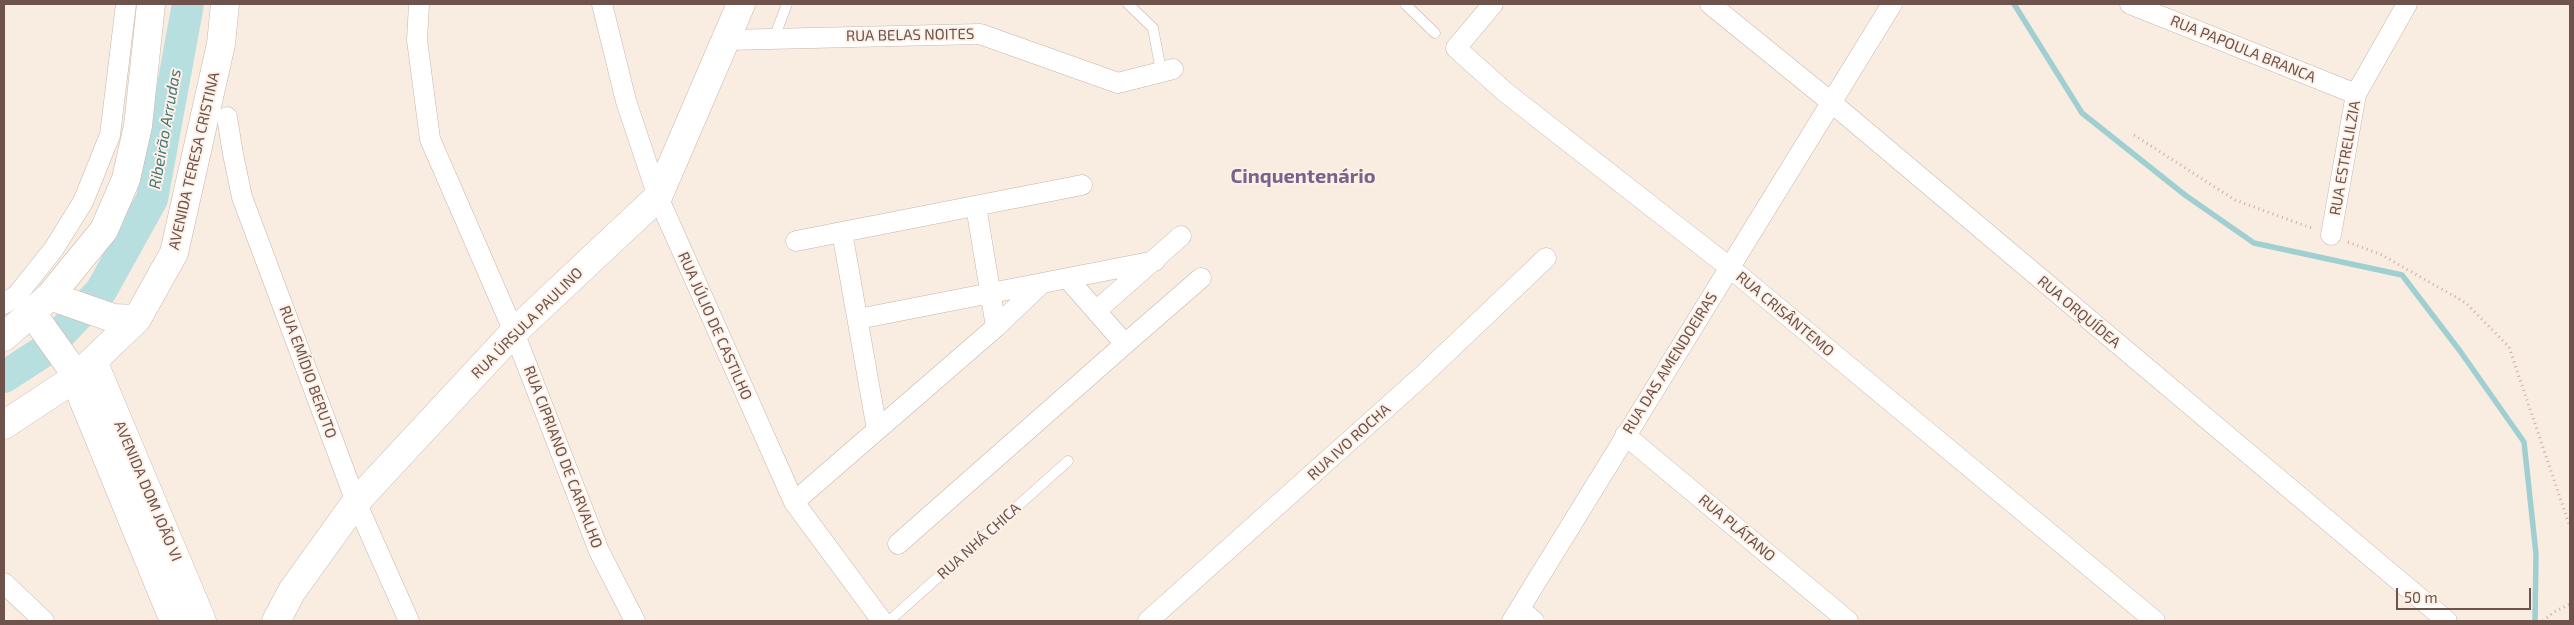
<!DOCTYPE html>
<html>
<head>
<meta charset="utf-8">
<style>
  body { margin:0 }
  #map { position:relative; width:2574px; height:625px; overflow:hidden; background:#f9ede1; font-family:"Exo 2",sans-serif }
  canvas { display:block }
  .frame { position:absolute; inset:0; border:5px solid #6d534b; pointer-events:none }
  .scale { position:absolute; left:2396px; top:588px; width:135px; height:22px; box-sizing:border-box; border:2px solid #6d534b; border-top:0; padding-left:6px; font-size:15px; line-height:18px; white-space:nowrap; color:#6d534b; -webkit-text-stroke:4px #fdf1e7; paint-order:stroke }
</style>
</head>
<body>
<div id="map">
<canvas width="2574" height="625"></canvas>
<div class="frame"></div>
<div class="scale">50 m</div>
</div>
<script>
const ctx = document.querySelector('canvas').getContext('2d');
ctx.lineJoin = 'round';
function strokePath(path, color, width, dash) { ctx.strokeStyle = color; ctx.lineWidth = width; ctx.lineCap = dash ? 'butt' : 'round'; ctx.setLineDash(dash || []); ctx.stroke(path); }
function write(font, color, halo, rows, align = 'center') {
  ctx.font = font + ' "Exo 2",sans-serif'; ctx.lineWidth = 4; ctx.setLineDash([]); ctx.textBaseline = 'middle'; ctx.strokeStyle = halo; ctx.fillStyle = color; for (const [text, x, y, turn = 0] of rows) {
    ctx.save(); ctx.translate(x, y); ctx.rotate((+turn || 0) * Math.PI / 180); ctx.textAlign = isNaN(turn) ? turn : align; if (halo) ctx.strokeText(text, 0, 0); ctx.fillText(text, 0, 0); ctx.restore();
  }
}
const stream = new Path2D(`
  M2014,4L2082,113L2185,195L2254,243L2402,275L2460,351L2524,442L2536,554L2535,621`);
const river = new Path2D(`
  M4,377L44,351L101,291L152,199L188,4`);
const path = new Path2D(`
  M2134,135L2235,200L2314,229
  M2348,242L2382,255L2466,303L2509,347L2570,527
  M2543,621L2554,612L2570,604`);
const lane = new Path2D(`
  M1128,4L1153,28L1161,71
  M1405,4L1435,33
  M774,38L787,4
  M889,621L1068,461`);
const street = new Path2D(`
  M419,4L417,40L430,139L514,332L599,551L635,621
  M602,4L626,101L658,197L785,482L794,502L882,621
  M1493,4L1456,48L1505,92L1729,267L2155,621
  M1710,4L1832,103L2447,621
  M2130,4L2356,94
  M727,40L980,34L1118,83L1173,69
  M227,117L233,154L242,197L356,502L409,621
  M976,206L996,327
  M842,232L877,430
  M2331,235L2356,94L2407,4
  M796,241L1082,185
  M1068,279L1125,344L1201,278
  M4,304L17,295L53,250L83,202L110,135L126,4
  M1096,311L1181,236
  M858,319L1155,261
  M1625,435L1848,621
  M794,502L996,327L1041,284
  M898,544L1125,344
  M4,583L44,621
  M1520,609L1534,621
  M1148,621L1422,376L1546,258
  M1512,621L1892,4`);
const secondary = new Path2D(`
  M50,296L113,318L137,319
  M32,313L69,365L174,621
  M4,337L50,296L104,230L126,179L138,126L151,4
  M93,361L202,621
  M4,425L75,378L137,319L174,253L221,44L225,4
  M276,621L292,591L356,502L514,332L658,197L741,4`);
const streetNames = [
  ["RUA BELAS NOITES",910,35,-1],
  ["RUA PAPOULA BRANCA",2243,49,22],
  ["RUA ESTRELILZIA",2345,158,-80],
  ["AVENIDA TERESA CRISTINA",194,161,-77],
  ["RUA ORQUÍDEA",2079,312,40],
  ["RUA CRISÂNTEMO",1785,314,40],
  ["RUA ÚRSULA PAULINO",527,323,-45],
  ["RUA JÚLIO DE CASTILHO",715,326,66],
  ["RUA DAS AMENDOEIRAS",1670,363,-58],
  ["RUA EMÍDIO BERUTO",308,372,70],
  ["RUA IVO ROCHA",1349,442,-42],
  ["RUA CIPRIANO DE CARVALHO",563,457,69],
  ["AVENIDA DOM JOÃO VI",148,491,67],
  ["RUA PLÁTANO",1737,528,40],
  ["RUA NHÁ CHICA",979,541,-42]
];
const waterNames = [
  ["Ribeirão Arrudas",165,129,-80]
];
const districtNames = [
  ["Cinquentenário",1303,176]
];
strokePath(stream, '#a0cfd1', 5.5);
strokePath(river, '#b8dfe0', 32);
strokePath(lane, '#c8b4aa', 11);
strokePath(street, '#c8b4aa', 21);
strokePath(secondary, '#cdb5aa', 29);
strokePath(path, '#d0aca0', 3, [1, 4]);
strokePath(lane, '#fff', 10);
strokePath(street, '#fff', 20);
strokePath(secondary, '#fff', 28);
write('15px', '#6d534b', '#fdf1e7', streetNames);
write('italic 16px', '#447778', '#fdf1e7', waterNames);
write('bold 20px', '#78638a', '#fdf1e7', districtNames);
</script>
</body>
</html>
